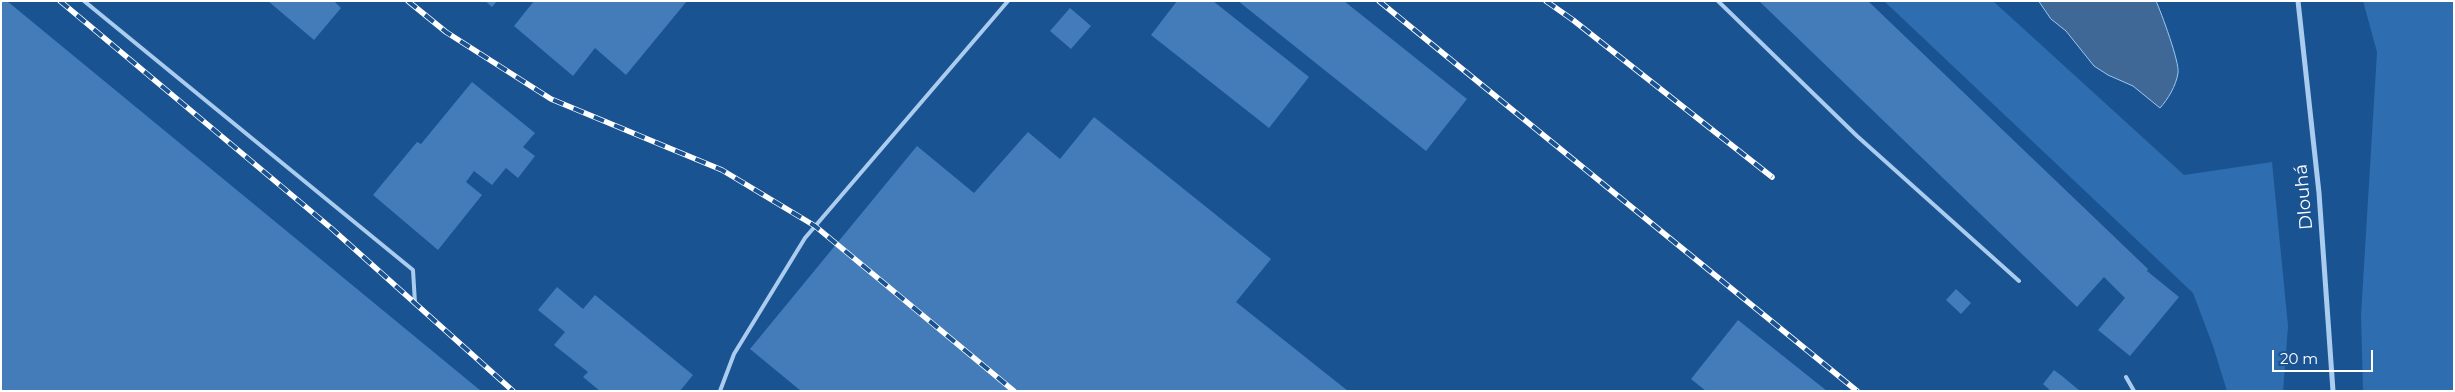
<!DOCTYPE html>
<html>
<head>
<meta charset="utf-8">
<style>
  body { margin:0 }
  #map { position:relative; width:2455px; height:392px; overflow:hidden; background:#1a5392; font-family:Montserrat,sans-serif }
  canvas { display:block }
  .frame { position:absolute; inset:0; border:2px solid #fff; pointer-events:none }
  .scale { position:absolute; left:2272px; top:350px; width:101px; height:22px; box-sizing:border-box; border:2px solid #fff; border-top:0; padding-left:6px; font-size:15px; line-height:18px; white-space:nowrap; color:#fff; -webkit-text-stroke:4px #1a5392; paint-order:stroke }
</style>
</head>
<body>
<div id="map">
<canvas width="2455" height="392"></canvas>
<div class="frame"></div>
<div class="scale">20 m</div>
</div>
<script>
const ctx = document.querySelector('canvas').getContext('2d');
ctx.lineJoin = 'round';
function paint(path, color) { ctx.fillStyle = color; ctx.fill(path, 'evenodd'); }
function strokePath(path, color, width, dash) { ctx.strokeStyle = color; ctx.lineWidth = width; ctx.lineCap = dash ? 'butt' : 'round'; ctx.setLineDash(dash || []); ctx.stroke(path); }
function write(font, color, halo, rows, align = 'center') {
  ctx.font = font + ' Montserrat,sans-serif'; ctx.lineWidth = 4; ctx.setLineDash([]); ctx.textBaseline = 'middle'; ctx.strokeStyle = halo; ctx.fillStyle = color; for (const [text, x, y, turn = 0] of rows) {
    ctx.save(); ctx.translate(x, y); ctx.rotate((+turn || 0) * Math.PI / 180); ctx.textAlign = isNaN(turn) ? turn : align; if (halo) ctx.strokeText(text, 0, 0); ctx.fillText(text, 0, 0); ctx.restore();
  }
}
const green = new Path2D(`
  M1884,1H1993L2184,175L2272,162L2288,326L2283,391H2227L2213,346L2193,293Z
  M2363,1H2454V391H2363L2361,315L2377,52Z`);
const water = new Path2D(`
  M2039,1H2156C2161,12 2180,63 2178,73C2176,86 2168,99 2160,108L2133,86L2108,75L2094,66L2066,31L2051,19Z`);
const building = new Path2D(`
  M1,1H7L481,391H1Z
  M268,1H334L341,8L314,40Z
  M485,1H497L492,7Z
  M534,1H687L626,75L595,48L573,76L514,26Z
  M1177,1H1213L1309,77L1269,128L1151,35Z
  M1238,1H1344L1467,99L1426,151Z
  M1759,1H1868L2148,269L2147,271L2179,297L2130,356L2098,330L2125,298L2104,277L2077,307Z
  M1070,8L1091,26L1071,49L1050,31Z
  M472,82L535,133L523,147L535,156L518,178L506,168L492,185L474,171L466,182L482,195L438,250L373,195L417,142L421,144Z
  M1094,117L1271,259L1236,302L1348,391H801L750,349L917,146L974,193L1028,132L1060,159Z
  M557,287L583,309L595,295L693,375L680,391H600L583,377L588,372L554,345L565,332L538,310Z
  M1956,289L1971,303L1961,314L1946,300Z
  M1738,320L1827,391H1706L1691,379Z
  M2054,370L2062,376L2080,391H2051L2043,384Z`);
const service = new Path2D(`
  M84,1L413,270L415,303L513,391
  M1718,1L1857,136L2019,281
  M2126,377L2134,391
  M720,391L734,354L805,238L1008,1`);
const minor = new Path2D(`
  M2298,1L2319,193L2333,391`);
const rail = new Path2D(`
  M60,1L331,228L513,391
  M408,1L446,32L551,99L722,170L815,226L1014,391
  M1379,1L1857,391
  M1546,1L1573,20L1772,177`);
const streetNames = [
  ["Dlouhá",2304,197,-95]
];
paint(green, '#2d6db0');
paint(water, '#3f6896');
strokePath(water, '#9dc7f1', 1);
paint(building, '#437cb9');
strokePath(service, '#aaccef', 4);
strokePath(minor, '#aaccef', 5);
strokePath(rail, '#fff', 5.5);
strokePath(rail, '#1a5392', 4, [11]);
write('18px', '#fff', '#1a5392', streetNames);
</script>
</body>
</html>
